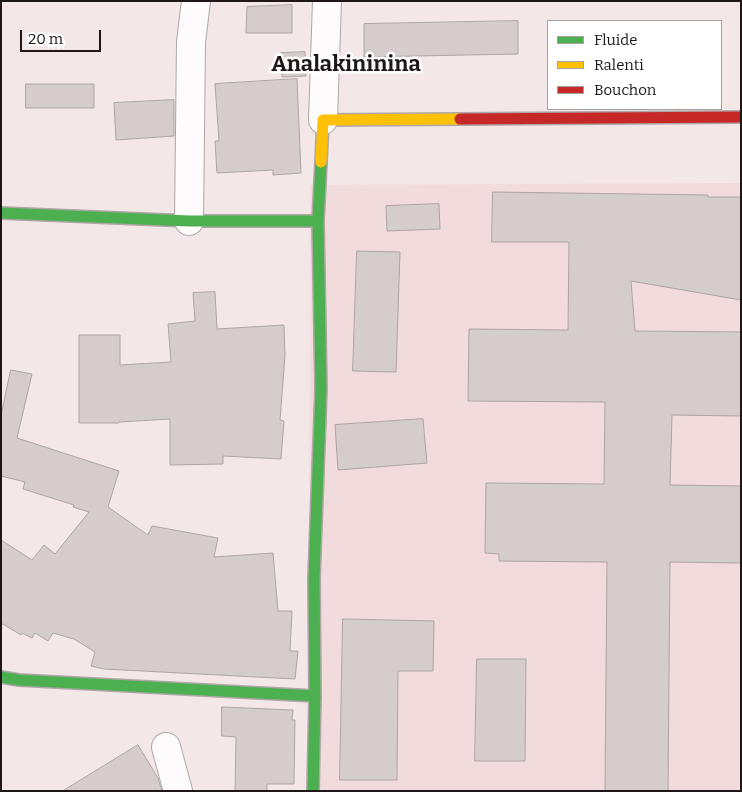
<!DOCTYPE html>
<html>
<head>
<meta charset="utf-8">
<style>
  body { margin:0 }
  #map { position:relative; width:742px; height:792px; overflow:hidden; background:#f3e7e8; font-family:Bitter,serif }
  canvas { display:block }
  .frame { position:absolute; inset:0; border:2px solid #1e1617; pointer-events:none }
  .legend { position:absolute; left:547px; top:20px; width:175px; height:90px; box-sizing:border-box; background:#fff; border:1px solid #a5a2a2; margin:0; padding:6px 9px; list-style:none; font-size:15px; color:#1e1617 }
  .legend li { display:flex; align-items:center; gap:10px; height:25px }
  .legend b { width:25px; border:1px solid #a5a2a2 }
  .scale { position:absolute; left:20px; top:30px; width:81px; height:22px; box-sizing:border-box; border:2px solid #1e1617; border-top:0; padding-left:6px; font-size:15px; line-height:18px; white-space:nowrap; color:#1e1617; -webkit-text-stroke:4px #fff; paint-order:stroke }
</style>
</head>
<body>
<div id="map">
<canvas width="742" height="792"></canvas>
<div class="frame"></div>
<ul class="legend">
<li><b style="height:6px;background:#4caf50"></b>Fluide</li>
<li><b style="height:6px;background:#ffc107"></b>Ralenti</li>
<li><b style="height:6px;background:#c62828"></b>Bouchon</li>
</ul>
<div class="scale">20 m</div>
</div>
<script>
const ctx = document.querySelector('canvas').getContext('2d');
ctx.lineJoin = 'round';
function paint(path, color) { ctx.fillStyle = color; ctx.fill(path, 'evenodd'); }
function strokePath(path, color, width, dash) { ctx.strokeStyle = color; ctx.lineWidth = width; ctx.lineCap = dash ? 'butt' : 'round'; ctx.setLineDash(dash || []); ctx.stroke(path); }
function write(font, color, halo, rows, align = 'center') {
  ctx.font = font + ' Bitter,serif'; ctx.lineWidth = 5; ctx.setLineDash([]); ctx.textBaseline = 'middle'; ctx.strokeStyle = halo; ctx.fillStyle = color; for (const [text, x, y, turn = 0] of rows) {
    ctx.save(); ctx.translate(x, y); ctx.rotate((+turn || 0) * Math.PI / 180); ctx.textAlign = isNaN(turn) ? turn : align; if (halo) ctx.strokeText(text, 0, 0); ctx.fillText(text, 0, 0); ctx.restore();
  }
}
const built = new Path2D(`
  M741,183V791H309L310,185Z`);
const building = new Path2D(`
  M292,5V33H246L247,7Z
  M518,21V54L364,57V24Z
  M305,52L306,76L282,77L281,53Z
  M297,79L301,173L273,175V170L217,173L215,141H219L215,84Z
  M26,84H94V108H26Z
  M174,100V136L116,140L114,103Z
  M493,192L708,195V197H741V300L631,281L635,331L741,332V416L672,415L670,485L741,486V563L670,562L668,791H605L607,562L499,561V554L485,553L486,483L604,484L605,402L468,401L469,329L568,330L569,242H492Z
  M439,204L440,229L387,231L386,206Z
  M357,251L400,252L396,372L353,371Z
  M215,292L217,329L284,325L285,355L280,420L284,421L281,459L223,456V464L170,465V419L119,422V423H79V335H120V365L171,362L168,324L195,321L193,293Z
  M11,370L32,374L17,438L119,471L108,507L148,535L152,526L218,538L214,557L273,553L278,611H292L290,651H298L295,679L104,669L91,666L95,652L74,639L53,633L48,641L35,633L32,638L22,633L21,635L1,623V540L32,560L44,545L55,554L89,512L73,507L74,505L23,489L25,482L1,476V416Z
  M423,419L427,463L338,470L335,425Z
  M343,619L434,621L433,671H398L397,780H340Z
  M477,659H526L525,761H475Z
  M222,707L293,710L292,720H295L294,784H267V791H235L236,737L222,736Z
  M138,745L158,778L162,791H63Z`);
const street = new Path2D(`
  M323,120L327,1
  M189,221L191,42L196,1
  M166,747L178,791`);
const fast = new Path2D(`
  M1,213L189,221H318
  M1,677L19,680L315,696
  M313,791L315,696L314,578L321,389L318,221L321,162`);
const slow = new Path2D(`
  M321,162L323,120L460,119`);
const jam = new Path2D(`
  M460,119L741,117`);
const districtNames = [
  ["Analakininina",346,65]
];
paint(built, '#f1dbdc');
paint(building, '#d5cccc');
strokePath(building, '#ada4a5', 1);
strokePath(street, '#afa7a7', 30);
strokePath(fast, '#afa7a7', 14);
strokePath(slow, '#afa7a7', 14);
strokePath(jam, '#afa7a7', 14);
strokePath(street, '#fdfbfc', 28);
strokePath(fast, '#4caf50', 11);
strokePath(slow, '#ffc107', 11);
strokePath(jam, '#c62828', 11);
write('bold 22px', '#1e1617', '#fff', districtNames);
</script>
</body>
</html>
